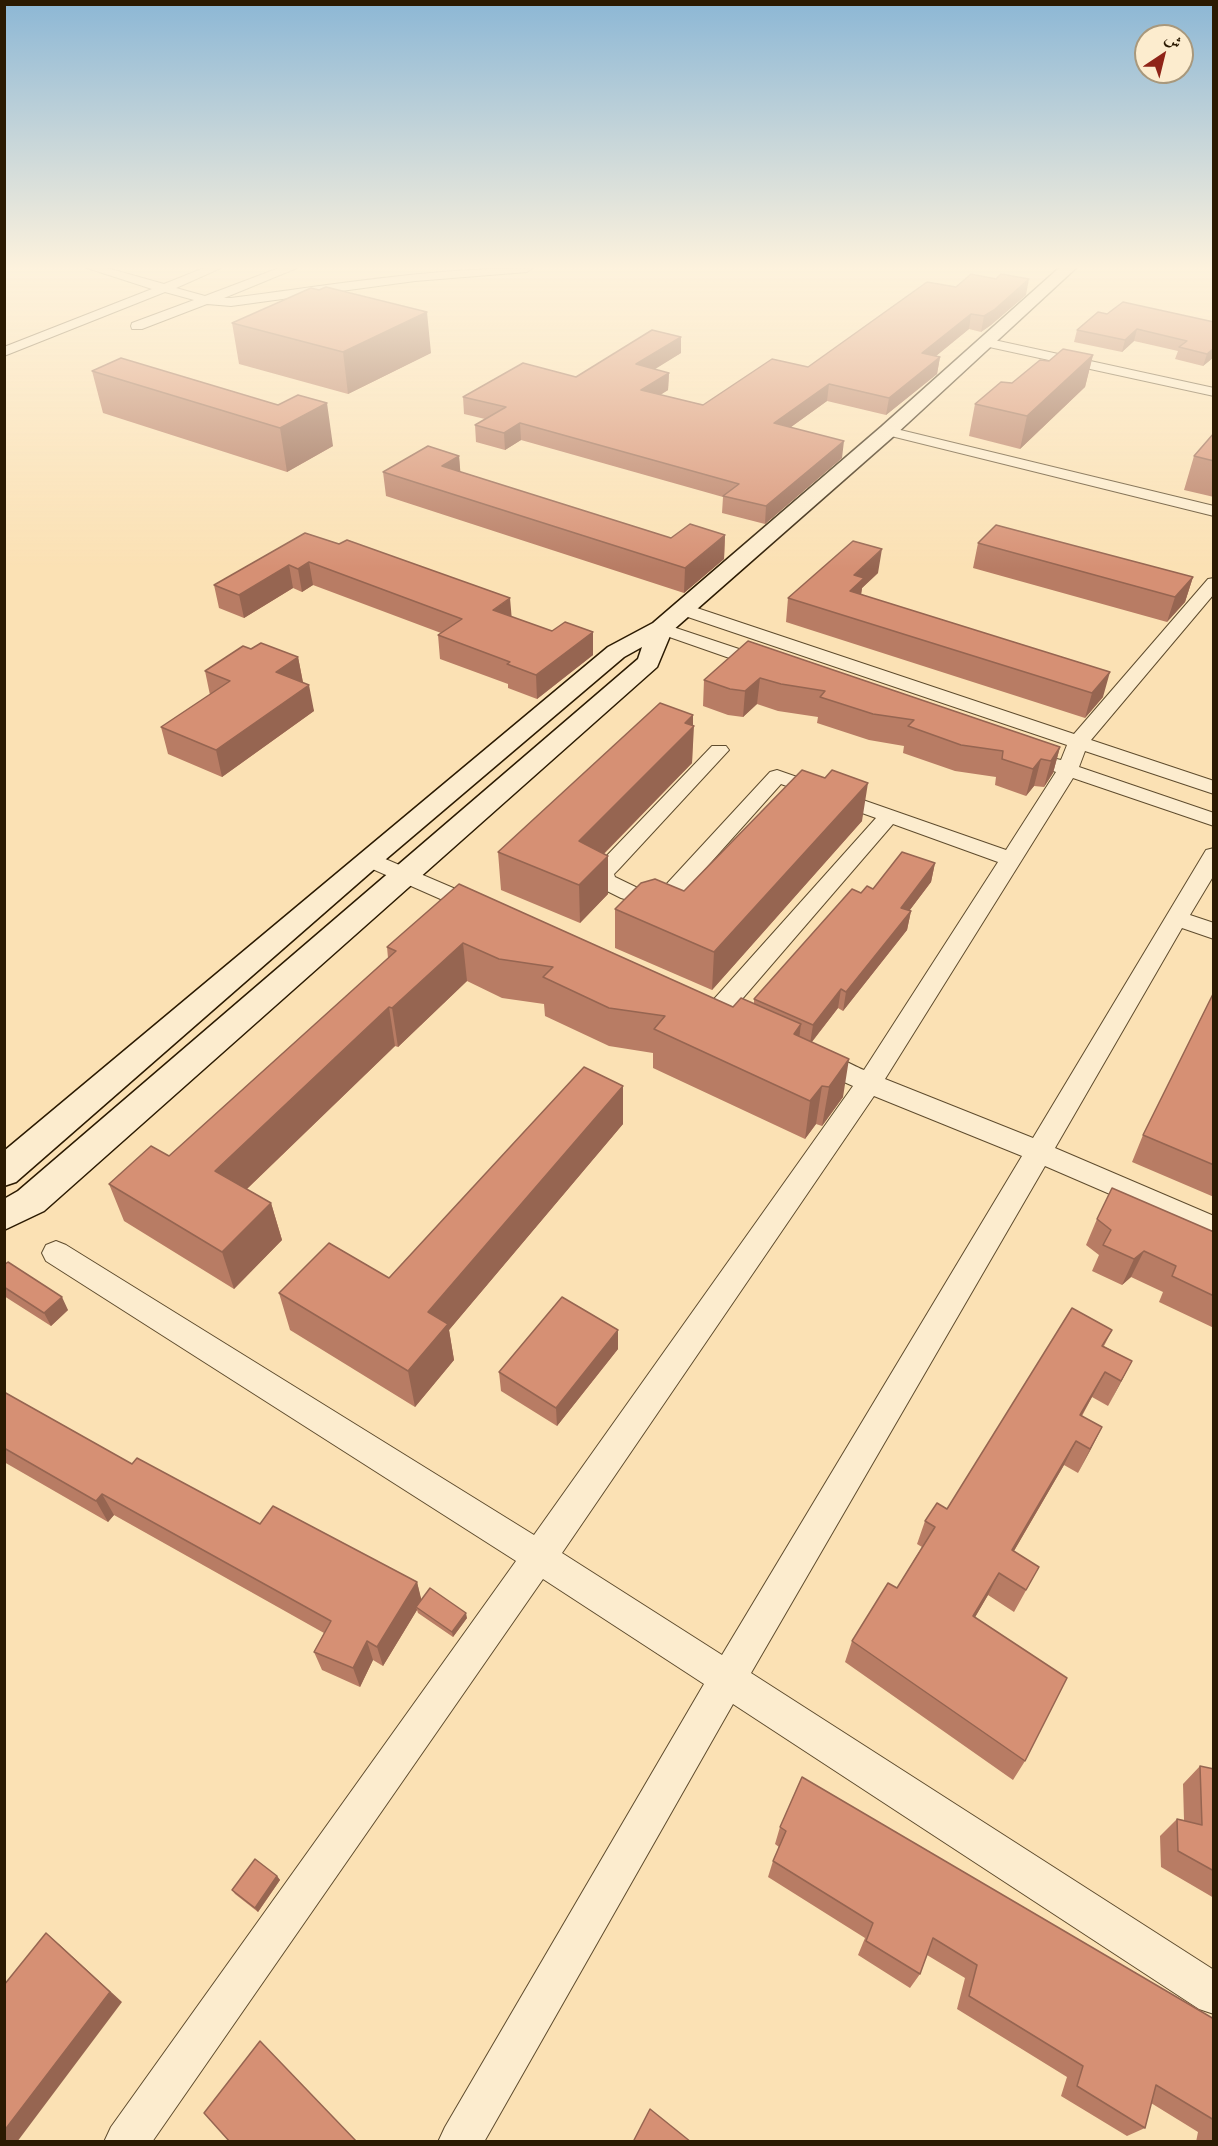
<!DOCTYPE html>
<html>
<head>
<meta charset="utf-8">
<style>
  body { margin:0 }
  #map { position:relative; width:1218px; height:2146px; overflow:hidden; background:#fbe1b4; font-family:Alegreya,Amiri,serif }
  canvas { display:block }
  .frame { position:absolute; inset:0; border:6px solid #2b1a02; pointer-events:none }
  .north { position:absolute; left:1134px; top:24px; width:60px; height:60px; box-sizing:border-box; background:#fcecce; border:2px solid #a8987c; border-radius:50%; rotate:35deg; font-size:16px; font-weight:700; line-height:24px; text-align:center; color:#2b1a02 }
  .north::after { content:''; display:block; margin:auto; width:21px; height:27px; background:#8f2418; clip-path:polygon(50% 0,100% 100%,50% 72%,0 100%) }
</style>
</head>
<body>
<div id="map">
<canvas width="1218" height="2146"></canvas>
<div class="frame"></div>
<div class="north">ش</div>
</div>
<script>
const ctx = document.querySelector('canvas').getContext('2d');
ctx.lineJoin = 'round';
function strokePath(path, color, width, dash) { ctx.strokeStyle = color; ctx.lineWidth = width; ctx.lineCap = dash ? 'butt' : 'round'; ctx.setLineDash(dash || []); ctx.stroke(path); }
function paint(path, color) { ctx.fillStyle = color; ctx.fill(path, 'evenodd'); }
const minor = new Path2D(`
  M87,268H107L164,284L204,268H221L176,288L205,296L279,268H297L224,298H231C332,285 431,268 533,268L527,272L415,281L231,306L207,304L142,329H132L131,326L132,323L194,300L165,292L4,356V347L152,289Z
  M985,338L1214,388V396L980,345L978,342L980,339Z
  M888,427L1214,506V516L883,434L881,431L883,428Z
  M1214,578V594L1091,740L1214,781V794L1085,751L1079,767L1214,813V826L1073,778L885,1079L1033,1138L1203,855L1206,850L1214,848V875L1190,915L1214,923V939L1182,928L1055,1148L1214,1216V1239L1045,1166L751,1673L1214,1970V2014L1199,2009L733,1704L484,2142H438L445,2127L704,1684L543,1579L152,2142H104L111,2127L516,1561L46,1261L42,1253L46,1245L56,1241L66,1245L534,1535L853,1086L806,1065L802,1059L806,1053C824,1047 847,1063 864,1070L998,862L893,824L724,1020L715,1023L706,1020L703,1014L706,1008L876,818L781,784L678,899L661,905H645L621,898L597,886L592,873L595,868L712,746H726L729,750L619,869L614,874L615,877L644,891L662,889L770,772L777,770L1006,850L1056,772L1045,768L1042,764L1045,760L1052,758L1061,760L1067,745L676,613L673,609L676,605H688L1074,734L1208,579ZM874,1096L1022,1156L722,1655L562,1553Z
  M661,623L772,660L774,664L772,668H758L655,632L652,628L655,624Z
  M369,852L486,902L489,907L486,912L478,914L470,912L361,864L358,859L361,854Z`);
const secondary = new Path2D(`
  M1059,268H1076L895,435L672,631L657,667L44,1211L4,1230V1199L18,1191L638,659L642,647L624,657L379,865L16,1182L4,1186V1151L608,647L653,623L881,427Z`);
const wall = new Path2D(`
  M956,287L1026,295L991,325L981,332L969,329L936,356L940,357L937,374L886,415L827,401L791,427L842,458L765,524L722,513L723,497L521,440L505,450L476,442L475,425L485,419L464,414L463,397L576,377L681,353L654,369L669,373L668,390L660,395L703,405L808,367Z
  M1123,302L1214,357L1203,366L1175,359L1178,351L1134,341L1122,352L1074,342L1077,330L1107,314Z
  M232,323L431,353L348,394L239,364Z
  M1093,355L1085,387L1020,449L969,436L975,404L1012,383L1049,361Z
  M121,358L333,446L287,472L103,413L92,371Z
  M1214,433V497L1184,490L1194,456Z
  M459,456L460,472L671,538L725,535L724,559L684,593L386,496L383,472Z
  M305,533L511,617L552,631L593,632V655L537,699L508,688V684L440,659L438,635L441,633L313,585L302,592L293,588L244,618L219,608L214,585Z
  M978,543L1193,577L1185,602L1167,622L973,568Z
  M878,573L862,588L861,594L1103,697L1085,718L786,622L788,598Z
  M748,641L1060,747L1053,773L1044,787L1034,786L1026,796L995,785L996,777L955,771L903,753L904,746L869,740L817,723L818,717L778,711L757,704L743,717L728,715L703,706L704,680Z
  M251,649L298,657L303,682L314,711L222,777L168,754L161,727L210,695L205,671Z
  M693,725L692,763L604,854L608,856V894L580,923L501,890L498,852Z
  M825,778L862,821L712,990L615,948V909L684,891Z
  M935,863L931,882L909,911H911L907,930L843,1011L838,1008L812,1042L843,1097L822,1126L816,1124L805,1139L653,1068V1053L609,1046L545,1016L544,1004L502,998L467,981L398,1047L395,1046L247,1189L271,1203L282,1240L234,1289L124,1221L109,1184L169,1156L388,958L387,947L459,884L733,1007L754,1003V999L861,893Z
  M1214,992V1197L1132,1162L1143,1135Z
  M623,1086V1124L449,1330L454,1360L415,1407L290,1330L279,1293L389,1278Z
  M1097,1219L1214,1232V1328L1159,1302L1163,1292L1131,1277L1122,1285L1092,1271L1099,1255L1086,1245Z
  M4,1265L68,1310L51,1326L4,1296Z
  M1112,1330L1104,1346L1132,1361L1108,1406L1092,1397L1082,1416L1102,1427L1078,1473L1064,1465L1014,1551L1039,1567L1014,1612L988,1595L975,1617L1025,1761L1013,1780L845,1662L852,1641L897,1588L922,1547L917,1544L925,1521L947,1509Z
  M618,1349L557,1426L501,1391L499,1372Z
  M4,1392L132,1464L260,1524L417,1582L421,1600L467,1618L453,1637L418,1613L417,1610L383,1666L373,1660L360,1687L322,1670L314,1652L324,1633L114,1515L108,1522L4,1462Z
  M1200,1766L1214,1769V1898L1161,1867L1160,1836L1177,1819L1184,1820L1183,1784Z
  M780,1827L1214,2019V2142H1196L1198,2132L1151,2103L1145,2128L1127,2136L1061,2096L1067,2077L957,2009L965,1978L927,1955L920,1974L910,1988L858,1955L865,1938L768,1877L773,1861L779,1847L775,1844Z
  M277,1876L280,1880L258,1912L235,1894L232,1890Z`);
const shadedWall = new Path2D(`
  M1029,279L1026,295L991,325L981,332L984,316Z
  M427,312L431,353L348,394L343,352Z
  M971,314L969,329L920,369L922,353Z
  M1137,329L1134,341L1122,352L1125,340Z
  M681,337V353L636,381V364Z
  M1214,348V357L1203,366L1207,354Z
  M1093,355L1085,387L1020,449L1027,416Z
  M940,357L937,374L886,415L889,398Z
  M669,373L668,390L641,407V390Z
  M829,384L827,401L773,440L774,423Z
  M327,403L333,446L287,472L280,428Z
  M520,423L521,440L505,450L504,433Z
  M844,441L842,458L765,524L766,506Z
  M459,456L461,479L442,466Z
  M725,535L724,559L684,593L685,568Z
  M882,549L878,573L862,588L860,602L850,591L854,575Z
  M309,562L313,585L302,592L298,569Z
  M289,565L293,588L244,618L239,595Z
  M1193,577L1185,602L1167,622L1175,597Z
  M510,598L512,621L493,610Z
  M593,632V655L537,699L536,675Z
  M298,657L303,683L276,672Z
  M1110,672L1103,697L1085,718L1092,693Z
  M760,678L757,704L743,717L745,691Z
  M309,685L314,711L222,777L216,750Z
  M693,715V727L694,726L692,763L579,879V841L685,723Z
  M1060,747L1053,773L1044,787L1051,761Z
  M1041,759L1034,786L1026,796L1033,769Z
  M868,783L862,821L712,990L714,952Z
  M608,856V894L580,923L579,885Z
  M935,863L931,882L897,927L901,908Z
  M911,911L907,930L843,1011L846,992Z
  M463,943L467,981L398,1047L392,1008Z
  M841,989L838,1008L810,1044L813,1025Z
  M389,1007L395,1046L227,1208L215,1171Z
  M801,1024L796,1063L794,1034Z
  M849,1059L843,1097L822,1126L829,1087Z
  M623,1086V1124L449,1330L454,1360L415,1407L408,1371L428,1312Z
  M822,1086L816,1124L805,1139L810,1101Z
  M271,1203L282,1240L234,1289L222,1252Z
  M1144,1251L1131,1277L1122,1285L1134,1259Z
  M62,1297L68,1310L51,1326L44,1313Z
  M618,1330V1349L557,1426L556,1408Z
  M1132,1361L1119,1386L1108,1406L1121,1381Z
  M1105,1372L1092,1397L1068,1439L1080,1415Z
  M1102,1427L1090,1451L1078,1473L1090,1449Z
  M1076,1441L1064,1465L1001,1573L1012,1550Z
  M102,1494L114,1515L108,1522L96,1501Z
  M999,1573L988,1595L963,1638L973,1616Z
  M417,1582L422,1602L416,1607L417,1610L383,1666L377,1647Z
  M466,1613L467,1618L453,1637L452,1632Z
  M367,1641L373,1660L360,1687L353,1668Z
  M277,1876L280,1880L258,1912L255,1908Z
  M46,1933L60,1945L122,2002L17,2142H4V2131Z`);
const building = new Path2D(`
  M971,274L996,279L1001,274L1029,279L994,310L984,316L971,314L922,353L940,357L889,398L829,384L774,423L844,441L766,506L723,496L739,484L520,423L504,433L475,425L506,407L463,397L523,363L576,377L652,330L681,337L636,364L669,373L641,390L703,405L772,359L808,367L927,282L956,287Z
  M326,287L427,312L343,352L232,323L311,288L319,290Z
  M1123,302L1214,322V348L1207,354L1179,347L1187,341L1137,329L1125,340L1077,330L1098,312L1107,314Z
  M1063,349L1093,355L1027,416L975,404L1001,382L1012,383L1040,360L1049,361Z
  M121,358L278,405L298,395L327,403L280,428L92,371Z
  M1214,433V461L1194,456Z
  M428,446L459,456L442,466L671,538L690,524L725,535L685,568L383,472Z
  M996,525L1193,577L1175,597L978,543Z
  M305,533L339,544L347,540L510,598L493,610L552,631L565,622L593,632L536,675L507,664L510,662L438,635L462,619L309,562L298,569L289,565L239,595L214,585Z
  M853,541L882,549L854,575L864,578L850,591L1110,672L1092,693L788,598Z
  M748,641L1060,747L1051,761L1041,759L1033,769L1002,759L1003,751L961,745L908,726L914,720L873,714L820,697L825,691L781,684L760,678L745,691L730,689L704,680Z
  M261,643L298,657L276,672L309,685L216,750L161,727L230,681L205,671L243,646L251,649Z
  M660,703L693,715L685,723L694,726L579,841L608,856L579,885L498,852Z
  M802,770L825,778L832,770L868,783L714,952L615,909L641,883L655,879L684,891Z
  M902,852L935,863L901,908L911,911L846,992L841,989L813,1025L754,999L852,889L861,893L867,886L873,889Z
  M459,884L733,1007L741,998L801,1024L794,1034L849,1059L829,1087L822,1086L810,1101L654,1029L665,1016L609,1008L543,977L553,967L499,959L463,943L392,1008L389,1007L215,1171L271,1203L222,1252L109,1184L151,1146L169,1156L396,951L387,947Z
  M1214,992V1165L1143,1135Z
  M584,1067L623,1086L428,1312L448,1324L408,1371L279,1293L329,1243L389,1278Z
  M1112,1188L1214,1232V1296L1172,1276L1176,1266L1144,1251L1134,1259L1103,1245L1111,1230L1097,1219Z
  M8,1262L62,1297L44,1313L4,1287V1265Z
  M562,1297L618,1330L556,1408L499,1372Z
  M1072,1308L1112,1330L1102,1346L1132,1361L1121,1381L1105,1372L1080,1415L1102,1427L1090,1449L1076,1441L1012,1550L1039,1567L1026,1590L999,1573L973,1616L1067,1678L1025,1761L852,1641L888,1583L897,1588L935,1527L925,1521L937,1503L947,1509Z
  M4,1392L132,1464L137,1458L260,1524L273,1506L417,1582L377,1647L367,1641L353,1668L314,1652L331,1621L102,1494L96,1501L4,1448Z
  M430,1588L466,1613L452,1632L416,1607Z
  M1200,1766L1214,1769V1871L1178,1851L1177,1819L1202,1825Z
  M802,1777L1214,2019V2120L1156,2085L1145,2128L1077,2086L1083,2066L969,1996L977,1965L933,1938L920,1974L866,1941L873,1923L773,1861L786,1831L780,1827Z
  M255,1859L277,1876L255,1908L232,1890Z
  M46,1933L110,1992L4,2131V1985Z
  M260,2041L357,2142H230L204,2113Z
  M650,2109L691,2142H633Z`);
strokePath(minor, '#5f4c2e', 2);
strokePath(secondary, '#2b1a02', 3);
paint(minor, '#fcecce');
paint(secondary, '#fcecce');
paint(wall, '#b87c64');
paint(shadedWall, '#966551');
paint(building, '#d69074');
strokePath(building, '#966551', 1.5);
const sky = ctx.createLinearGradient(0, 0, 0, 569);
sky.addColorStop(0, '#8cb7d5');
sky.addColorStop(0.47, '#fdf2dd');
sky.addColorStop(1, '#fdf2dd00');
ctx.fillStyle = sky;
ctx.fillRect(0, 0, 1218, 569);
</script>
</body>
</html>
